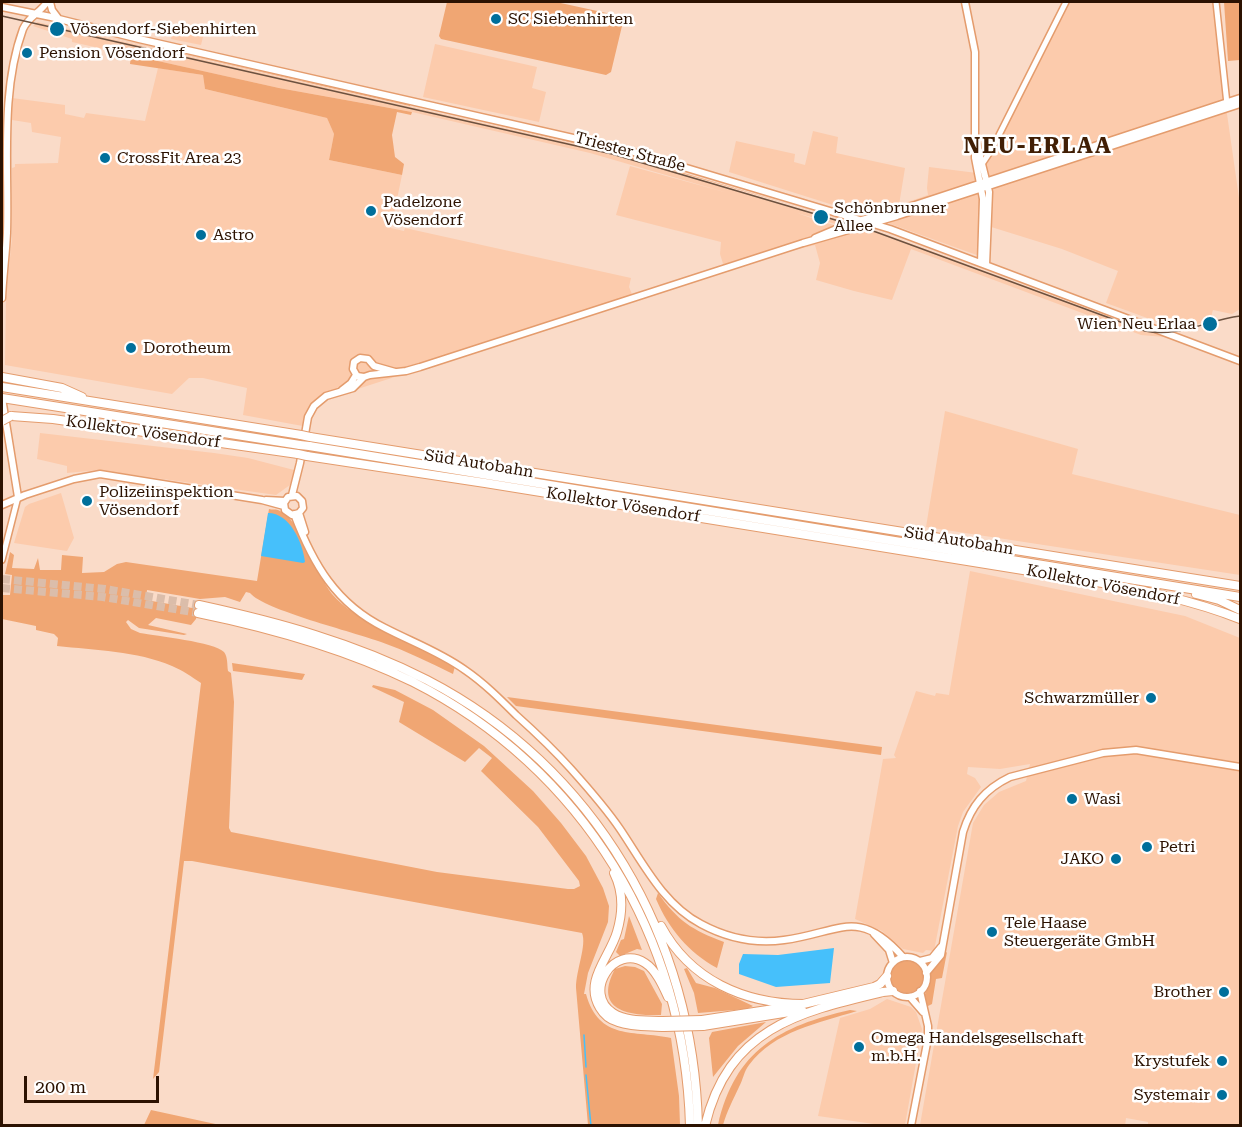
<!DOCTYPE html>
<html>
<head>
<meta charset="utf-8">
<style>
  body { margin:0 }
  #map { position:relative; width:1242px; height:1127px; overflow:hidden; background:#fadbc8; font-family:"Roboto Serif",serif }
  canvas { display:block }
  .frame { position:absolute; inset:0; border:3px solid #2c1201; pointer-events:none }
  .scale { position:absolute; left:24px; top:1076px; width:135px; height:27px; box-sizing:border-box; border:3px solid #2c1201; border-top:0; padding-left:8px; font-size:18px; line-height:21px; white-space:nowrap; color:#2c1201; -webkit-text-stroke:4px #fff; paint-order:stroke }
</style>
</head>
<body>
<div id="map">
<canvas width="1242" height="1127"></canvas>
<div class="frame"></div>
<div class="scale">200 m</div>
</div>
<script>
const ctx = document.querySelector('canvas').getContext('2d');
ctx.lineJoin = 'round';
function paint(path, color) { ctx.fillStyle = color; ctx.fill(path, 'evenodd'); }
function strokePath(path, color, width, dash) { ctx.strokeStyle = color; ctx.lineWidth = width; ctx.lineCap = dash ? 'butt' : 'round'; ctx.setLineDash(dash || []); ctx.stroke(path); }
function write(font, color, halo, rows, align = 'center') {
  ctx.font = font + ' "Roboto Serif",serif'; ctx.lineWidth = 5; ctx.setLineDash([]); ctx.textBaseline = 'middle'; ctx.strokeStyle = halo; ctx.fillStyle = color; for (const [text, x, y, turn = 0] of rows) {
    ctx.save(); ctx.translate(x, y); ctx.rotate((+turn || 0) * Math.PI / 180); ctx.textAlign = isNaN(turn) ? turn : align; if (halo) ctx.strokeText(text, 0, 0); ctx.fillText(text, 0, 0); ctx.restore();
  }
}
const built = new Path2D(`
  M1066,2H1217L1226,107L1240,205V309L1232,314L1213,310L1210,320L1180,330L1106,303L1118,271L1062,249L988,226L985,258L874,218L729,172L736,141L795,154L794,162L805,165L813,131L838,137L836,153L905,168L899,205L928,195L927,188L929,167L985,174L982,164Z
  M37,22L601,150L841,221L839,225L797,213L826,223L858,231L867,228L882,233L1164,337L1141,335L911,249L892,300L854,291L816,280L820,263L815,245L724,267L720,254L721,242L616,215L630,166L728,193L590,153L412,112L279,88L72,42V39L33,26Z
  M174,26L204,33L201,45L171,39Z
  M435,44L537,67L532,88L546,92L539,122L423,97Z
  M158,68L203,75L205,89L327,118L334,134L329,160L402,175L391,228L404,231L405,228L631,278L629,287L634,299L327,399L316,406L308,427L243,415L247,388L203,378H189L172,394L5,365L6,297L12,238V168L15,167V164L58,163L61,137L32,132L31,123L12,120V98L65,105V114L84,118L86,113L145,121Z
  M945,411L1078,449L1072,474L1240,515V575L926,527Z
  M40,433L214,453L248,458L294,470L290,485L276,495L99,470L67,473V466L37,459Z
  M61,493L74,538L67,551L14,543L25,507L29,504Z
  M970,571L1185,616L1240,638V1125H1148V1122L1126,1118L1125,1126L920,1125L973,823L984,805L999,792L1026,781L1030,764L1000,769L968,767L967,774L975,778L981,787L963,812L958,826L934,951L926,950L923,953L903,949L882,931L855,919L883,759L896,758L894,755L916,691L935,696L936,693L949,695Z
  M887,999L911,1007L916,1012L922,1029L905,1125H881L818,1116L840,1018L870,1009Z`);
const green = new Path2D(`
  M447,2H556L611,14L622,26L611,72L606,75L441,39L439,36Z
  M1224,2H1240V60L1228,61Z
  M69,28L410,105V106Z
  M131,55L279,88L412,112L411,115L397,112L392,135L395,157L404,164L402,175L329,160L334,134L327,118L205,89L203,75L130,64Z
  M416,106L602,149L799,207L591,147Z
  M269,509C272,510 275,509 278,510C300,517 316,574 332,594C356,621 392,633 423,648C434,653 445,660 455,666L453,674C429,662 406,651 381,642C354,632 264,610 250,593L246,592L240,602L225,597L200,599L147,590L146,600L198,609L196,619L191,625L156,618L148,625L187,634L184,635L139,628L128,620L126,622L131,629L140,633C156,636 215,642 224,652C228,657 227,665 228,671L231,673L234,702L229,828L231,832L437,872L568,889H574L580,886L579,881L538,827L481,771L492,758L479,748L465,762L399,722L404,702L372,687L373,685L395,690L433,710L484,746L533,791L561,823L586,856L603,888L609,906L608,922L588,973L584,994H586C599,1041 634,1030 671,1038L679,1096L680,1125H588L576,988C576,970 587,945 582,933L192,861H184L159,1072L153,1079L201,683C192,677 182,670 172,666C137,651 95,650 57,646L58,638L54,634L36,630V626L2,619V595H10L12,575L5,574L10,552L14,555L12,568L34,569L38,558L40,570H61L62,555L83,557L82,573L104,572L117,564L126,562L257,581Z
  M232,663L305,674L302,680L233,671Z
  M507,697L882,747L881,755L516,706Z
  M658,893C678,921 692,930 724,942L717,968C688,952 669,929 656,899Z
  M629,916L642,950L637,949L620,956L616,952L621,940L624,939Z
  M947,952L942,978L936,979L932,1004L928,1006L926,1005L924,996L929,986L931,970L944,954Z
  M891 977a16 16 0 1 1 32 0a16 16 0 1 1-32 0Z
  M625,966L635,967L644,971L662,1004L661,1015C628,1016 593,1010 615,969Z
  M687,968L696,983L715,988L753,1006L747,1009L698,1013L694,993L684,969Z
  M850,1010L857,1011C819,1023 774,1031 749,1065C744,1071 743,1080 739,1087C733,1100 727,1111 723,1125H718C735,1050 780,1026 850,1010Z
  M766,1022L738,1046L713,1077L709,1038L712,1032Z
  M151,1110L220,1125H144Z`);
const water = new Path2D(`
  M268,513C290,513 303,543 305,562L303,563L261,556Z
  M834,948L830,983L776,987L739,974V964L743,954L778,955Z`);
const stream = new Path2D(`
  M584,1035L586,1067
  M586,1075L591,1126`);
const highwayTunnel = new Path2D(`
  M2,579L105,589L199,605
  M2,588L103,597L198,613`);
const minor = new Path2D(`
  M1216,2L1227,104
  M982,164L992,149L1066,2
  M2,560L18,497`);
const major = new Path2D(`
  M50,2L52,10L58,18
  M965,2L975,52V158L983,199L981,263
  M2,7L51,17L139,39L630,151L890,229L1240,361
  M977,144L989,192L986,265
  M815,238L848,224L915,205L1240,98
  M2,298C3,276 6,255 7,233C9,166 0,92 23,29C28,17 41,12 47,2
  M364,377L357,376L353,369L354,362L360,358L368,359L374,366L395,372
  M342,390L351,383L356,375
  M2,398L18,497
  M292,495L300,463L308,417L314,406L326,396L353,388L364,377L370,375L406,371L420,367L803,243L897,216L1240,104
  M266,500L285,501
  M2,505L25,495L74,479L100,474L262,500L284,506
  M299,513L292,515L285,510L284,503L288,497L297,496L302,501L303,508L299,513L305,532
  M294,514C313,564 336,604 385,628C412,642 440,652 465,670C484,683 500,699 516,715C535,732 554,750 571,769C588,788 605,807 620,829C643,863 663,904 701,924C727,938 755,944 784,940C839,933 858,906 903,957
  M874,934L889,950L893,963
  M887 977a20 20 0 1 1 40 0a20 20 0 1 1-40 0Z
  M920,961L932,958L941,947
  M926,973L941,955L963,832C971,806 985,789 1010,777L1103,753L1136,750L1240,767
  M910,997L923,1012
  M911,1126L928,1038V1026L920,991`);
const highway = new Path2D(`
  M2,377L62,388L82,397
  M2,387L301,435
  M2,398L300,445
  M11,416L53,419L298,454
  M310,437L1240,586
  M309,446L1240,597
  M307,456L485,483L1091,581C1142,590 1192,600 1240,619
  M1196,594L1219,600L1240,610
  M199,605C277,622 355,643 427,680C595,767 694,938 698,1126
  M198,613C271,628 346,649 413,682C583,768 685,937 690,1126
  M614,873C623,891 623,912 617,932C610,957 583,981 600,1008C604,1015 611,1020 618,1022C632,1027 650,1026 664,1027
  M661,926C690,980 744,1004 804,1004
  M799,1005L874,987L880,984L887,976
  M702,1020L787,1007
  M663,1021C647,1020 627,1022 613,1013C582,993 614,943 645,963C656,970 663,986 668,997
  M703,1026L802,1010
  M705,1126C728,1028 799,1012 883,992L893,991`);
const tram = new Path2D(`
  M2,16L612,154L876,232L1145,331C1179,338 1207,320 1240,316`);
const highwayBridge = new Path2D(`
  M2,421L11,416
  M301,435L310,437
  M300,445L309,446
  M298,454L307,456
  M663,1021L702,1020
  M664,1027L703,1026`);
const markers = [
  [496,19,6,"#006f9b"],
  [57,29,8,"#006f9b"],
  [27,53,6,"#006f9b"],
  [105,158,6,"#006f9b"],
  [371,211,6,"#006f9b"],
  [821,217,8,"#006f9b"],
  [201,235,6,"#006f9b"],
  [1210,324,8,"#006f9b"],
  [131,348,6,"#006f9b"],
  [87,501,6,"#006f9b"],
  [1151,698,6,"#006f9b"],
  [1072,799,6,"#006f9b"],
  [1147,847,6,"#006f9b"],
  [1116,859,6,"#006f9b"],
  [992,932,6,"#006f9b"],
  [1224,992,6,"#006f9b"],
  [859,1047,6,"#006f9b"],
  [1222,1061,6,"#006f9b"],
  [1222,1095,6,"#006f9b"]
];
const poiNames = [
  ["SC Siebenhirten",508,19],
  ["Vösendorf-Siebenhirten",70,29],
  ["Pension Vösendorf",39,53],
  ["CrossFit Area 23",117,158],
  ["Padelzone",383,202],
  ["Vösendorf",383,220],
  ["Schönbrunner",834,208],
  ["Allee",834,226],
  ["Astro",213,235],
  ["Wien Neu Erlaa",1196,324,"right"],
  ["Dorotheum",143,348],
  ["Polizeiinspektion",99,492],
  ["Vösendorf",99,510],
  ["Schwarzmüller",1139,698,"right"],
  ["Wasi",1084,799],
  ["Petri",1159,847],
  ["JAKO",1104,859,"right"],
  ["Tele Haase",1004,923],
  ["Steuergeräte GmbH",1004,941],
  ["Brother",1212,992,"right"],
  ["Omega Handelsgesellschaft",871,1038],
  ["m.b.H.",871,1056],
  ["Krystufek",1210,1061,"right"],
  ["Systemair",1210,1095,"right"]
];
const streetNames = [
  ["Triester Straße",630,152,15],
  ["Kollektor Vösendorf",143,432,8],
  ["Süd Autobahn",479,464,9],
  ["Kollektor Vösendorf",623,505,9],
  ["Süd Autobahn",959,541,9],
  ["Kollektor Vösendorf",1103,585,11]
];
const districtNames = [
  ["NEU-ERLAA",1038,147]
];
paint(built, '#fccbac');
paint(green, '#f0a673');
paint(water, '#46c0fb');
strokePath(stream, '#46c0fb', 1.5);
strokePath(highwayTunnel, '#dbbdaa', 8, [8, 4]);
strokePath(minor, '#e49c6d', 8);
strokePath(major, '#e49c6d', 9);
strokePath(highway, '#e49c6d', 10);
strokePath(minor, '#fff', 5);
strokePath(major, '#fff', 6);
strokePath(highway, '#fff', 8);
strokePath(tram, '#6c513f', 1.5);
strokePath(highwayBridge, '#e49c6d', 10, []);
strokePath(highwayBridge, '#fff', 8);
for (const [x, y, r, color] of markers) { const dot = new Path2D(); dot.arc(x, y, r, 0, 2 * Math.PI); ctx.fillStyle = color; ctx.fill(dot); strokePath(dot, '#fff', 2); }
write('16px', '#2c1201', '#fff', poiNames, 'left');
write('16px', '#2c1201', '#fff', streetNames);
ctx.letterSpacing = '1.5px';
write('bold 22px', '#411f05', '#fff', districtNames);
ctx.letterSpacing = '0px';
</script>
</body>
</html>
